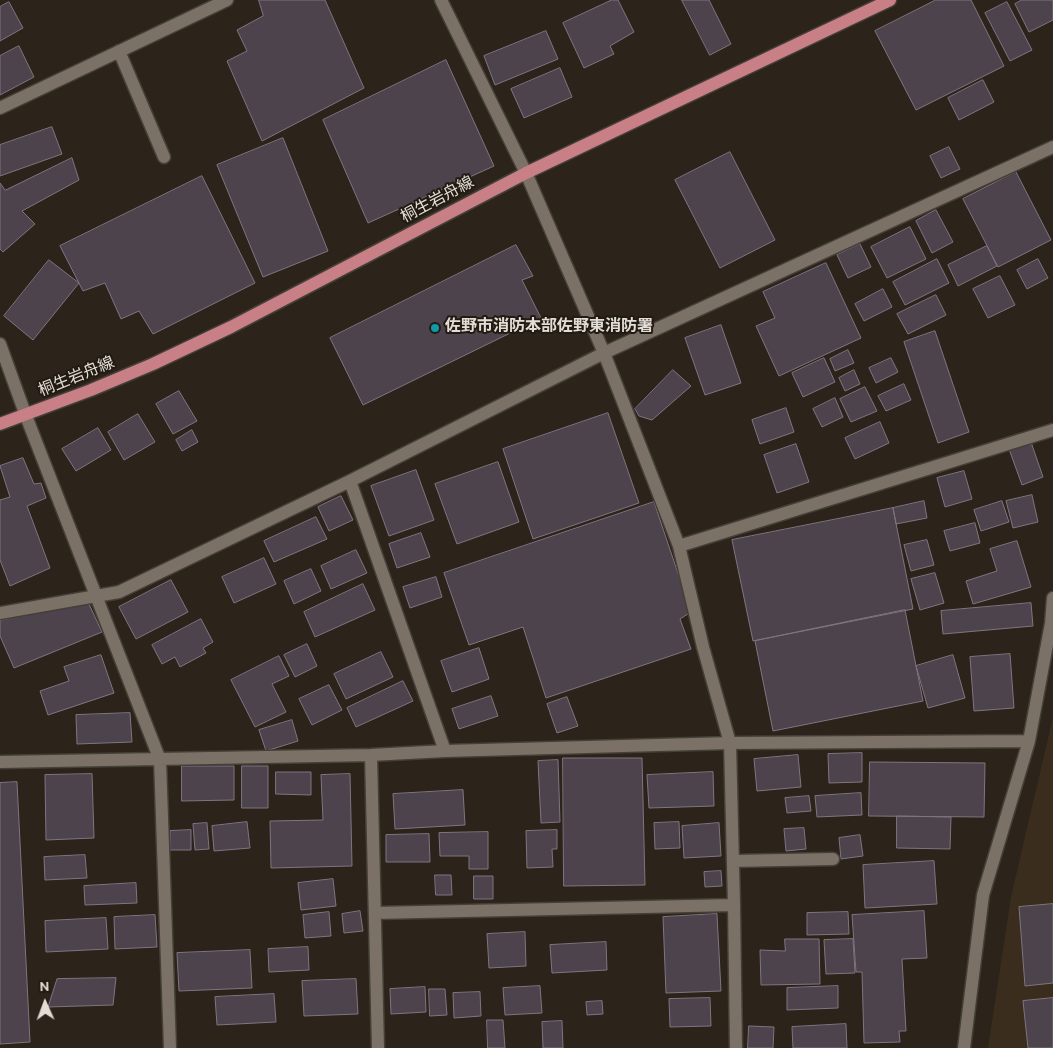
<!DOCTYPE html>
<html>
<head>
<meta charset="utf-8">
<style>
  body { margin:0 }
  #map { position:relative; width:1053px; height:1048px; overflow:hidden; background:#2c241b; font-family:Overpass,sans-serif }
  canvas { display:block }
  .north { position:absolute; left:20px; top:978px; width:50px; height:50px; -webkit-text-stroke:4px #221b12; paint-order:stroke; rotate:358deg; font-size:14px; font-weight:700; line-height:20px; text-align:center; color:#e2ddd7 }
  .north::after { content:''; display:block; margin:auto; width:18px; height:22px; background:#e2ddd7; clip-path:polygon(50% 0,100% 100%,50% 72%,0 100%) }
</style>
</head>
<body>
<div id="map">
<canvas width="1053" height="1048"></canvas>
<div class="north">N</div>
</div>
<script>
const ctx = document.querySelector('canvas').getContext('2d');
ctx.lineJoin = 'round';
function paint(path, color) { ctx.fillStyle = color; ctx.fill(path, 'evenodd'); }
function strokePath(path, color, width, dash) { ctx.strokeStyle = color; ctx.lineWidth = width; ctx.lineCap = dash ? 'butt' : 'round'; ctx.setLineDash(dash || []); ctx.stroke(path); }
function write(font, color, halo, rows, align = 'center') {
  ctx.font = font + ' Overpass,"Noto Sans JP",sans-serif'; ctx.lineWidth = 4; ctx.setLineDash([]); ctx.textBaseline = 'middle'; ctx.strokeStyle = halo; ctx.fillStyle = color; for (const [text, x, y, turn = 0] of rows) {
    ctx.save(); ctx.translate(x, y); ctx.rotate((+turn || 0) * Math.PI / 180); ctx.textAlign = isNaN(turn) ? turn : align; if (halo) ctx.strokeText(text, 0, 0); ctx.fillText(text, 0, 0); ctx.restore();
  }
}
const built = new Path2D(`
  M1053,717V1048H988L1011,897Z`);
const building = new Path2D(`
  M259,0H325L364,88L262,141L227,61L247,51L237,30L263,16Z
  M612,0H618L634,32L610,46L614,54L584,68L563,23Z
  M682,0H709L731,44L710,55Z
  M936,0H971L1004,66L916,110L875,31Z
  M1022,0H1053V20L1029,32L1015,4Z
  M9,2L23,28L0,41V7Z
  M1007,2L1032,50L1010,61L985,13Z
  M546,31L558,59L495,85L484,56Z
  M19,46L34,77L0,95V56Z
  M446,60L494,166L368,223L323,120Z
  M560,68L572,97L524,118L511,89Z
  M983,80L994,102L959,120L948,98Z
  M52,127L62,154L0,176V145Z
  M283,138L328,251L263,277L217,165Z
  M949,147L960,169L941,178L930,156Z
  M730,152L775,240L720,268L675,180Z
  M72,158L79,180L22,211L35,224L3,252L0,249V183L5,190Z
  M1016,172L1051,240L998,267L963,199Z
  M202,176L255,283L153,334L139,311L121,319L105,283L83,291L60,246Z
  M936,210L953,242L932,253L916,221Z
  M910,227L926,259L887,278L871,247Z
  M860,244L871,267L848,278L837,255Z
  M516,245L533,276L522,280L541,318L363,405L330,338Z
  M987,246L997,266L958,286L948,265Z
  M937,259L949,283L905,305L893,282Z
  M1038,259L1048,278L1027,289L1017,270Z
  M49,260L79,283L33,340L4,316Z
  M826,263L861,338L779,376L756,326L775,318L763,292Z
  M1000,276L1015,305L988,318L973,289Z
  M883,289L892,307L864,321L855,304Z
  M936,295L946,315L908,334L897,314Z
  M721,325L741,383L705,395L685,338Z
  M935,331L969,432L938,443L904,342Z
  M848,350L854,363L835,371L830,359Z
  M824,358L835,382L803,397L792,373Z
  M891,358L898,372L876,383L869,368Z
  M673,370L691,386L652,420L639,416L635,409Z
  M854,370L860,384L845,391L839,378Z
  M904,384L911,400L886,411L878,396Z
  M865,387L877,411L851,422L840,399Z
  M179,391L197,421L173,434L156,404Z
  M835,398L843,417L822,427L813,409Z
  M786,408L794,432L760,444L752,420Z
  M608,413L639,503L533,539L503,449Z
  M138,414L155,442L124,460L108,432Z
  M880,422L889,443L855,459L845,438Z
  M98,428L111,450L76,471L62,449Z
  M192,430L198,442L182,451L176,440Z
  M1031,442L1043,477L1022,485L1009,449Z
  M796,444L809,482L777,493L764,455Z
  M23,458L34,484L41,483L46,498L27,506L50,568L10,586L0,560V500L10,497L0,466Z
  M498,462L519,522L457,544L435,484Z
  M416,470L434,520L389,536L371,486Z
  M964,471L972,499L945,507L937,478Z
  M1032,495L1038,522L1013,528L1006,501Z
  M341,496L353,520L329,531L318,507Z
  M924,501L927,518L896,524L893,508Z
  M1002,501L1009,522L981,531L974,510Z
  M654,502L691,612L680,619L691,649L546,698L523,627L469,645L444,573Z
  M893,508L913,609L753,641L732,540Z
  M316,517L327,539L274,562L264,541Z
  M975,523L980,543L950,551L944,531Z
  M421,533L430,557L397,568L389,544Z
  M927,540L934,565L911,571L904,545Z
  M1017,541L1031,587L973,604L966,581L997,571L990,549Z
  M356,550L367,573L331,589L321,566Z
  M264,558L276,584L234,603L222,577Z
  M311,569L321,591L294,604L284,581Z
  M935,573L944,603L920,610L911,579Z
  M436,577L442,597L410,608L403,587Z
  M171,580L188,612L136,639L119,607Z
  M363,584L375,610L315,637L304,612Z
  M88,602L102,632L14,668L0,636V621Z
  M1031,603L1033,626L943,634L941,611Z
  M905,610L923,701L773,731L755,641Z
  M201,619L213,642L203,648L206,653L180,667L175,657L162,664L152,645Z
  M307,644L317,666L295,677L284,655Z
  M479,648L489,679L452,692L441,661Z
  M381,652L393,677L346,699L334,674Z
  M1010,654L1014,708L974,711L970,657Z
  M101,655L114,693L48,715L40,691L69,681L64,667Z
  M953,655L965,698L928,708L916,666Z
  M279,656L289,676L272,684L286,712L255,727L231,680Z
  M403,681L413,701L356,727L347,708Z
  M329,685L342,710L312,725L299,699Z
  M491,696L498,716L459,729L452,709Z
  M567,697L578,726L557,733L547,704Z
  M130,713L132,742L77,744L76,715Z
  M292,720L298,741L266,751L259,730Z
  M862,753V782L829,783L828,754Z
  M798,755L801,787L757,791L754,759Z
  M563,758H642L645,885L564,886Z
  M558,760L560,822L541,823L538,761Z
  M870,762L985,763L984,817L869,816Z
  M182,766H234V800L182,801Z
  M242,766H268V808H242Z
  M276,772H311V795L276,794Z
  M713,772L714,806L649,808L647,775Z
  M92,774L94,838L46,840L45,775Z
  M350,774L352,866L271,868L270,821L323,820L321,775Z
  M17,782L30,1042L0,1044V783Z
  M463,790L465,825L395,829L393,794Z
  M861,793L862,815L817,817L815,796Z
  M809,796L811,811L787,813L785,798Z
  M897,816L951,817L950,849L897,848Z
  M247,822L250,848L214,851L212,826Z
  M679,822L680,848L655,849L654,823Z
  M207,823L209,849L195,850L193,824Z
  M719,823L721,856L684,858L682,826Z
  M804,828L806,849L786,851L784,829Z
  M191,830V850H170V831Z
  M557,830V849H552L553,867L527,868L526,831Z
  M488,832V869H469V856H440L439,833Z
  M429,834L430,862H386V835Z
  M860,835L863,856L841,859L839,838Z
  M85,855L87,878L45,880L44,857Z
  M934,861L937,904L865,908L863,865Z
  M721,871L722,886L705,887L704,872Z
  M435,875H451L452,895H436Z
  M474,876H493V899H474Z
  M333,879L336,906L301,910L298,883Z
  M136,883L137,903L85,905L84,886Z
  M1053,904V983L1025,986L1019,907Z
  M360,911L363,931L344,933L342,914Z
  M924,911L927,958L902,959L906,1031H899L900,1042L864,1043L862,972H856L852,915Z
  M329,912L331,936L305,938L303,915Z
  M848,912L849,934L807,935V913Z
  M717,914L721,991L666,993L663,917Z
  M155,915L157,947L115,949L114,917Z
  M106,918L108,949L46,952L45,921Z
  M525,932L526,966L489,968L487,934Z
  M785,939H819L820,984L761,985L760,950L785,951Z
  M853,939L855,973L826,974L824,940Z
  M606,942L607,970L552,973L550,945Z
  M308,947L309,970L269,972L268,949Z
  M250,950L252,988L179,991L177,953Z
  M116,978L113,1005L48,1007L57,979Z
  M356,979L358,1014L304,1016L302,981Z
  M540,986L542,1013L505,1015L503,988Z
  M838,986V1008L787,1010V988Z
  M425,987L426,1012L391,1014L390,989Z
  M429,989H445L447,1015L430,1016Z
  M480,992L481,1016L454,1018L453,993Z
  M274,994L276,1022L217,1025L215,997Z
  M710,998L711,1026L670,1027L669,999Z
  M1053,998V1048H1028L1023,1001Z
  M602,1001L603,1014L587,1015L586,1002Z
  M487,1020H503L505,1048H488Z
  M562,1021L563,1048H543L542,1022Z
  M846,1024L847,1048H793L792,1027Z
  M749,1026L774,1027L773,1048H748Z`);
const minor = new Path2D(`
  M441,0L526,173L604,353L679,546L703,647L730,743L734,905L736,1048
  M119,51L164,157
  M0,108L227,0
  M0,344L26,416L160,760L170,1048
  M350,481L445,751
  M679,546L1053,430
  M0,613L119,592L350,481L604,353L1053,147
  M371,755L378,1048
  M0,762L371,755L445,751L730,743L1029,741
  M733,861L833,859
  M375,913L734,905
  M964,1048L983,895L1029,741L1051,623L1053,598`);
const major = new Path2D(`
  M0,424L91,390L153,364L231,327L526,173L890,0`);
const markers = [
  [435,328,5,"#0f9aa8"]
];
const streetNames = [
  ["桐生岩舟線",438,201,-28],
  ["桐生岩舟線",77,378,-22]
];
const poiNames = [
  ["佐野市消防本部佐野東消防署",445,328]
];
paint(built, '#3a2d1e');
paint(building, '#4c434d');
strokePath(building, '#7f7580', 1);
strokePath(minor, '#453f37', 15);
strokePath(major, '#453f37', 15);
strokePath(minor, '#7b7166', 12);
strokePath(major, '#c87f86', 12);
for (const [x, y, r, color] of markers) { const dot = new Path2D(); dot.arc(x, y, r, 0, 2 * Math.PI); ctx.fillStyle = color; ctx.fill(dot); strokePath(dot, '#221b12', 2); }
write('16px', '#e2ddd7', '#221b12', streetNames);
write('bold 16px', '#e2ddd7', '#221b12', poiNames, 'left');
</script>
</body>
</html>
